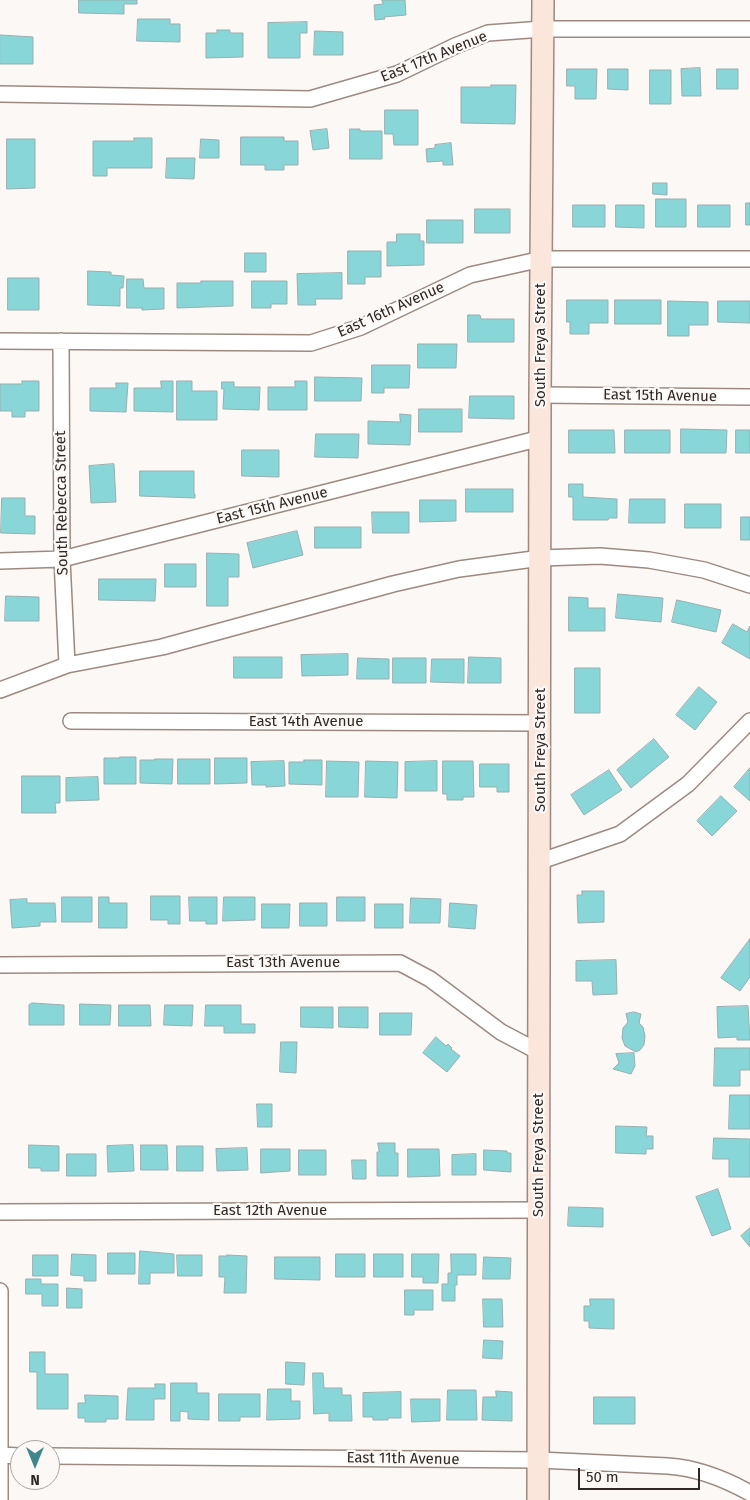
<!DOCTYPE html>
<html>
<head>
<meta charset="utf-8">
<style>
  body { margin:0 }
  #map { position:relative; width:750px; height:1500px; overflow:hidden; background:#fcf8f6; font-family:"Fira Sans",sans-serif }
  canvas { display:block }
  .north { position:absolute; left:10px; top:1440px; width:50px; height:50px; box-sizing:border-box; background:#fcf8f6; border:1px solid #aaa5a2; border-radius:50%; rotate:180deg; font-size:14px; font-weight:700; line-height:20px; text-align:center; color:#302825 }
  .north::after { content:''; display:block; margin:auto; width:18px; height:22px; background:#3f8789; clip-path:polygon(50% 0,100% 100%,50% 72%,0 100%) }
  .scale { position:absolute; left:578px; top:1468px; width:122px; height:22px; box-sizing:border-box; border:2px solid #302825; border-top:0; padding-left:6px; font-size:15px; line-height:18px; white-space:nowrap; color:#302825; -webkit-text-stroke:4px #fcf8f6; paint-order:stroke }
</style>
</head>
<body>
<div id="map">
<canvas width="750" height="1500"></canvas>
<div class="north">N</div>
<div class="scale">50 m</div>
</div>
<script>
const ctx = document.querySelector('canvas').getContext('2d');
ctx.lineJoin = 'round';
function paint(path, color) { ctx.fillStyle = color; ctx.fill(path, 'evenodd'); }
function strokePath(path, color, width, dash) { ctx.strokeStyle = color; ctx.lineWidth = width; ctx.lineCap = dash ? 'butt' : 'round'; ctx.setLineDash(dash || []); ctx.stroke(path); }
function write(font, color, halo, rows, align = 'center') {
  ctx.font = font + ' "Fira Sans",sans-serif'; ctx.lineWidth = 4.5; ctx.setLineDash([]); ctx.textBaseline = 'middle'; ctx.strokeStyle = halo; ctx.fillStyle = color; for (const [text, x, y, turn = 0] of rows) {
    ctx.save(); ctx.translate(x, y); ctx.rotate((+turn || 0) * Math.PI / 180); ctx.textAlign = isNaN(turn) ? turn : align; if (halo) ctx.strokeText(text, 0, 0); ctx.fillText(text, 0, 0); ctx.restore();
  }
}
const building = new Path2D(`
  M79,0H137V4H124V14L79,13Z
  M382,0H405L406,15L384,17L385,19L375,20L374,5L383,4Z
  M138,19H170V24H180V42L137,41Z
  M307,22V33H300V58H268V23Z
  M217,30H230V33H243V57L206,58V33H217Z
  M315,31L343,32V55H314Z
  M0,35L33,37V64H0Z
  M700,68L701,96H682L681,69Z
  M567,69H597L596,99H575V86H567Z
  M608,69H628V90L608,89Z
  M717,69H738V89H717Z
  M650,70H671V104H650Z
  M491,85H516L515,124L461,123V87H491Z
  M385,110H418V145H394L393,134H385Z
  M327,129L329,148L313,150L310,131Z
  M350,129H360V131H382V159H350Z
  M241,137H284V141H298V165H284V170H265V165H241Z
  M134,138H152V168H107V176H93V141H134Z
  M7,139H35V188L7,189Z
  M201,139L219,140V158H200Z
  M451,143L453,165H443V161L427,162L426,149L435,148V145Z
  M167,158H195L194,179L166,178Z
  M653,183H667V195L653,194Z
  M656,199H686V227H656Z
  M746,203H750V225H746Z
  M573,205H605V227H573Z
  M616,205H644V228L616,227Z
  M698,205H730V227H698Z
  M475,209H510V233H475Z
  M427,220H463V243H427Z
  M397,234H420V241H424V265L387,266V242H396Z
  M348,251H381V277H365V284H348Z
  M245,253H266V272H245Z
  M88,271L111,272V275L124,276L123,288H120V306L88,305Z
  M342,273V299H315L316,305H298L297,274Z
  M8,278H39V310H8Z
  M127,279H143L144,288H164V309L142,310V308H127Z
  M201,281H233V306L177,308V283H201Z
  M252,281H287V304H271V308H252Z
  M567,300H608V323H589V334H570V322H567Z
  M615,300H661V324H615Z
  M668,301L708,302V325H689V336H668Z
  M718,301H750V323L718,322Z
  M468,315H480L481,319H514V342H468Z
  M418,344H457L456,368H418Z
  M372,365H410L409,388H384V393H372Z
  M315,377L362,378L361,401H315Z
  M22,381H39V411H25V417H12V411H0V384H22Z
  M161,381H173V412L134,411V388H161Z
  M177,381H192V391H217V420H177Z
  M295,381H307V410H268V387H295Z
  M222,382H234V387H260L259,410L223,409L224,389H222Z
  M116,383H128L126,412L90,411V388H116Z
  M470,396H514V419L469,418Z
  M419,409H462V432H419Z
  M400,414L411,415L410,445L368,444V421L400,422Z
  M681,429L727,430L726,453H681Z
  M569,430H614L615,453H569Z
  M625,430H670V453H625Z
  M736,430H750V453H736Z
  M316,434H359L358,458L315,457Z
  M242,450H279V477L242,476Z
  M114,464L116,502L91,503L89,466Z
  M140,471H194V494H195V498L140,496Z
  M569,484H583V497L617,499V518H609L608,520H573V497H569Z
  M466,489H513V512H466Z
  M2,498H25V516H35V534L1,533Z
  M630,499H665V523H629Z
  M420,500H456V521L420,522Z
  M685,504H721V528H685Z
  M372,512H409V533H373Z
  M741,517H750V540H741Z
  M315,527H361V548H315Z
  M297,531L303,555L253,568L247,543Z
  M207,553L239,554V577H228V606H207Z
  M165,564H196V587H165Z
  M99,579H156L155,601L99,600Z
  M618,594L663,598L661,622L616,618Z
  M6,596L39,597V621H5Z
  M569,597L588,598V608H605V631H569Z
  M677,600L721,610L716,632L672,622Z
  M733,624L747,632L750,626V659L722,643Z
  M348,654V675L302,676L301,655Z
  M234,657H282V678H234Z
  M469,657L501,658V683H468Z
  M358,658L389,659V679H357Z
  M393,658H426V683H393Z
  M432,659H464V683L431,682Z
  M575,668H600V713H575Z
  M699,687L717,702L695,730L676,715Z
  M654,739L669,757L631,788L617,770Z
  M120,757H136V784H104V758H119Z
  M215,758H247V783L215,784Z
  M155,759H173L172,784L140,783V760H154Z
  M178,759H210V784H178Z
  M304,760H322V785L289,784V762H304Z
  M284,761L285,786L266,787V785H252L251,762Z
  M327,761L359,762L358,797H326Z
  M366,761L398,762L397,798L365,797Z
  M437,761V791H405V762Z
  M443,761H473L474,797H463V800H447V794H443Z
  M480,764H509V792H497V787H480Z
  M750,768V801L734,787Z
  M609,770L622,790L584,815L571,795Z
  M22,776H60V803H55L56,813H22Z
  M98,777L99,800L66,801V778Z
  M721,796L737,811L712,836L697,821Z
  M582,891H604V922L578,923L577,895H582Z
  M151,896H180V924H168V920H151Z
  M62,897H92V922H62Z
  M99,897H109V903H127V928H99Z
  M189,897H217V924H206V921H190Z
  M224,897H255V920L223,921Z
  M337,897H365V921H337Z
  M411,898L441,899L440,923H410Z
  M27,899V903H55L56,922H40V926L12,928L10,900Z
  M300,903H327V926H300Z
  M450,903L477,905L475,929L449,927Z
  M262,904H290L289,928H262Z
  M375,904H403V928H375Z
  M750,939V977L740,991L721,978Z
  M616,960L617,994L593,995L592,981H576V961Z
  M32,1003L64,1005V1025H29V1005Z
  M80,1004L111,1005L110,1025H80Z
  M119,1005H150L151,1026H119Z
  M165,1005H193L192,1026L164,1025Z
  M206,1005H241V1024H255V1033H224V1026H205Z
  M748,1006L750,1040H737V1037L718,1038L717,1007Z
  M301,1007H333V1028L301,1027Z
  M339,1007H368V1028L339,1027Z
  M634,1012L641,1014L639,1023L643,1027L645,1036L644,1045L640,1050L636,1052L625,1046L622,1038L623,1028L628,1022L626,1014Z
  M380,1013H412L411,1035H380Z
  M436,1037L446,1046L448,1044L452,1048L451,1049L460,1056L447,1072L423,1053Z
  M281,1042H297L296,1073L280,1072Z
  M715,1048H750V1070H740V1086H714Z
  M634,1053L635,1066L631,1074L613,1069L619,1063L616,1054Z
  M730,1095H750V1129H729Z
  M257,1104H272V1127H258Z
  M616,1126L647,1127L646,1136H653V1149H646V1154L616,1153Z
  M714,1138L750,1139V1177H729V1159H713Z
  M378,1143H395V1153H398V1176H377V1152H379Z
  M29,1145L59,1146V1171H41V1168H29Z
  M133,1145L134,1171L108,1172L107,1146Z
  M141,1145H167L168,1170H141Z
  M177,1146H203V1171H177Z
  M247,1148L248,1170L217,1171L216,1149Z
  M261,1149H290V1171L261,1173Z
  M408,1149H439L440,1176L408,1177Z
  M299,1150H326V1175H299Z
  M484,1150L507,1151V1153H511V1172L484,1170Z
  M67,1154H96V1176H67Z
  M476,1154V1175H452V1155Z
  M352,1160H366V1179H353Z
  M718,1189L731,1229L712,1236L696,1197Z
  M569,1207L603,1208V1227L568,1226Z
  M750,1228V1247L741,1236Z
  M140,1251L174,1254V1273H150V1284H139Z
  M108,1253H135V1274H108Z
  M72,1254L96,1255V1281H84V1276L71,1275Z
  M336,1254H365V1277H336Z
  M374,1254H403V1277H374Z
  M412,1254H439L438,1283H423V1277H412Z
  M451,1254H476V1275H457V1285H455V1301H442V1284H448V1273H451Z
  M33,1255H58V1276H33Z
  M177,1255H202V1276H178Z
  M227,1255L247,1256L246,1293H224L225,1277H219V1256H227Z
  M275,1257H320V1280L275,1279Z
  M484,1257L511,1258L510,1279H483Z
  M26,1279H41V1284H58V1306H42V1294H26Z
  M67,1288L82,1289V1308H67Z
  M405,1290H433V1310H414V1315H405Z
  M483,1299H502L503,1327H484Z
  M590,1299H614V1329L589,1328V1321H584V1306H590Z
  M484,1340L503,1341L502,1359L483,1358Z
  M30,1352H45V1374H68V1409H37V1372H30Z
  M286,1362L305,1363L304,1385L286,1384Z
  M313,1373H323L324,1388H342V1395H351L352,1421H329V1413L314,1414Z
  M171,1383H197V1393H209V1420L188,1419V1412L180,1411V1421H171Z
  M155,1384H165V1399H154V1420H126L128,1388H155Z
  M268,1389H291V1401H300V1419L267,1420Z
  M448,1390H476L477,1420H447Z
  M496,1391L512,1392V1421L482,1420L483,1397H496Z
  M401,1392V1418H388V1420H373V1417H363V1393Z
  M219,1394H260V1417H240V1421H219Z
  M85,1395L118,1396V1419H106V1422H85V1418H78V1403H85Z
  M594,1397H635V1424H594Z
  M411,1399H440V1421L412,1422Z`);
const minor = new Path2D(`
  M0,94L310,99L397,74L455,46L488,33L543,29H750
  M0,341L311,343L361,327L470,275L542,259H750
  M61,341L62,559L67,665
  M540,395L750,397
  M0,561L62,559L541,438
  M0,690L67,665L162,647L393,584L459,569L541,558L600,556L649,560L704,570L750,585
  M71,721L541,723
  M541,861L620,834L688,784L750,721
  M0,965L400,963L430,979L501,1032L539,1052
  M0,1212L539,1210
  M0,1291V1500
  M0,1455L20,1456
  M50,1456L539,1460L668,1466C697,1468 725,1479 750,1493`);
const secondary = new Path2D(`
  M538,1500L540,395L543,0`);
const streetNames = [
  ["East 17th Avenue",434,57,-22],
  ["East 16th Avenue",391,310,-24],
  ["South Freya Street",541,345,-90],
  ["East 15th Avenue",660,396,1],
  ["South Rebecca Street",62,503,-91],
  ["East 15th Avenue",272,506,-14],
  ["East 14th Avenue",306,722],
  ["South Freya Street",541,750,-90],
  ["East 13th Avenue",283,963],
  ["South Freya Street",539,1155,-90],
  ["East 12th Avenue",270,1211],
  ["East 11th Avenue",403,1459,1]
];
paint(building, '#89d6d8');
strokePath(building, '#98afaf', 1);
strokePath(minor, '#9c8a81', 18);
strokePath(secondary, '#9c8a81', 24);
strokePath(minor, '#fff', 15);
strokePath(secondary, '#fbe6dc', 21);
write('15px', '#302825', '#fcf8f6', streetNames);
</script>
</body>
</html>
